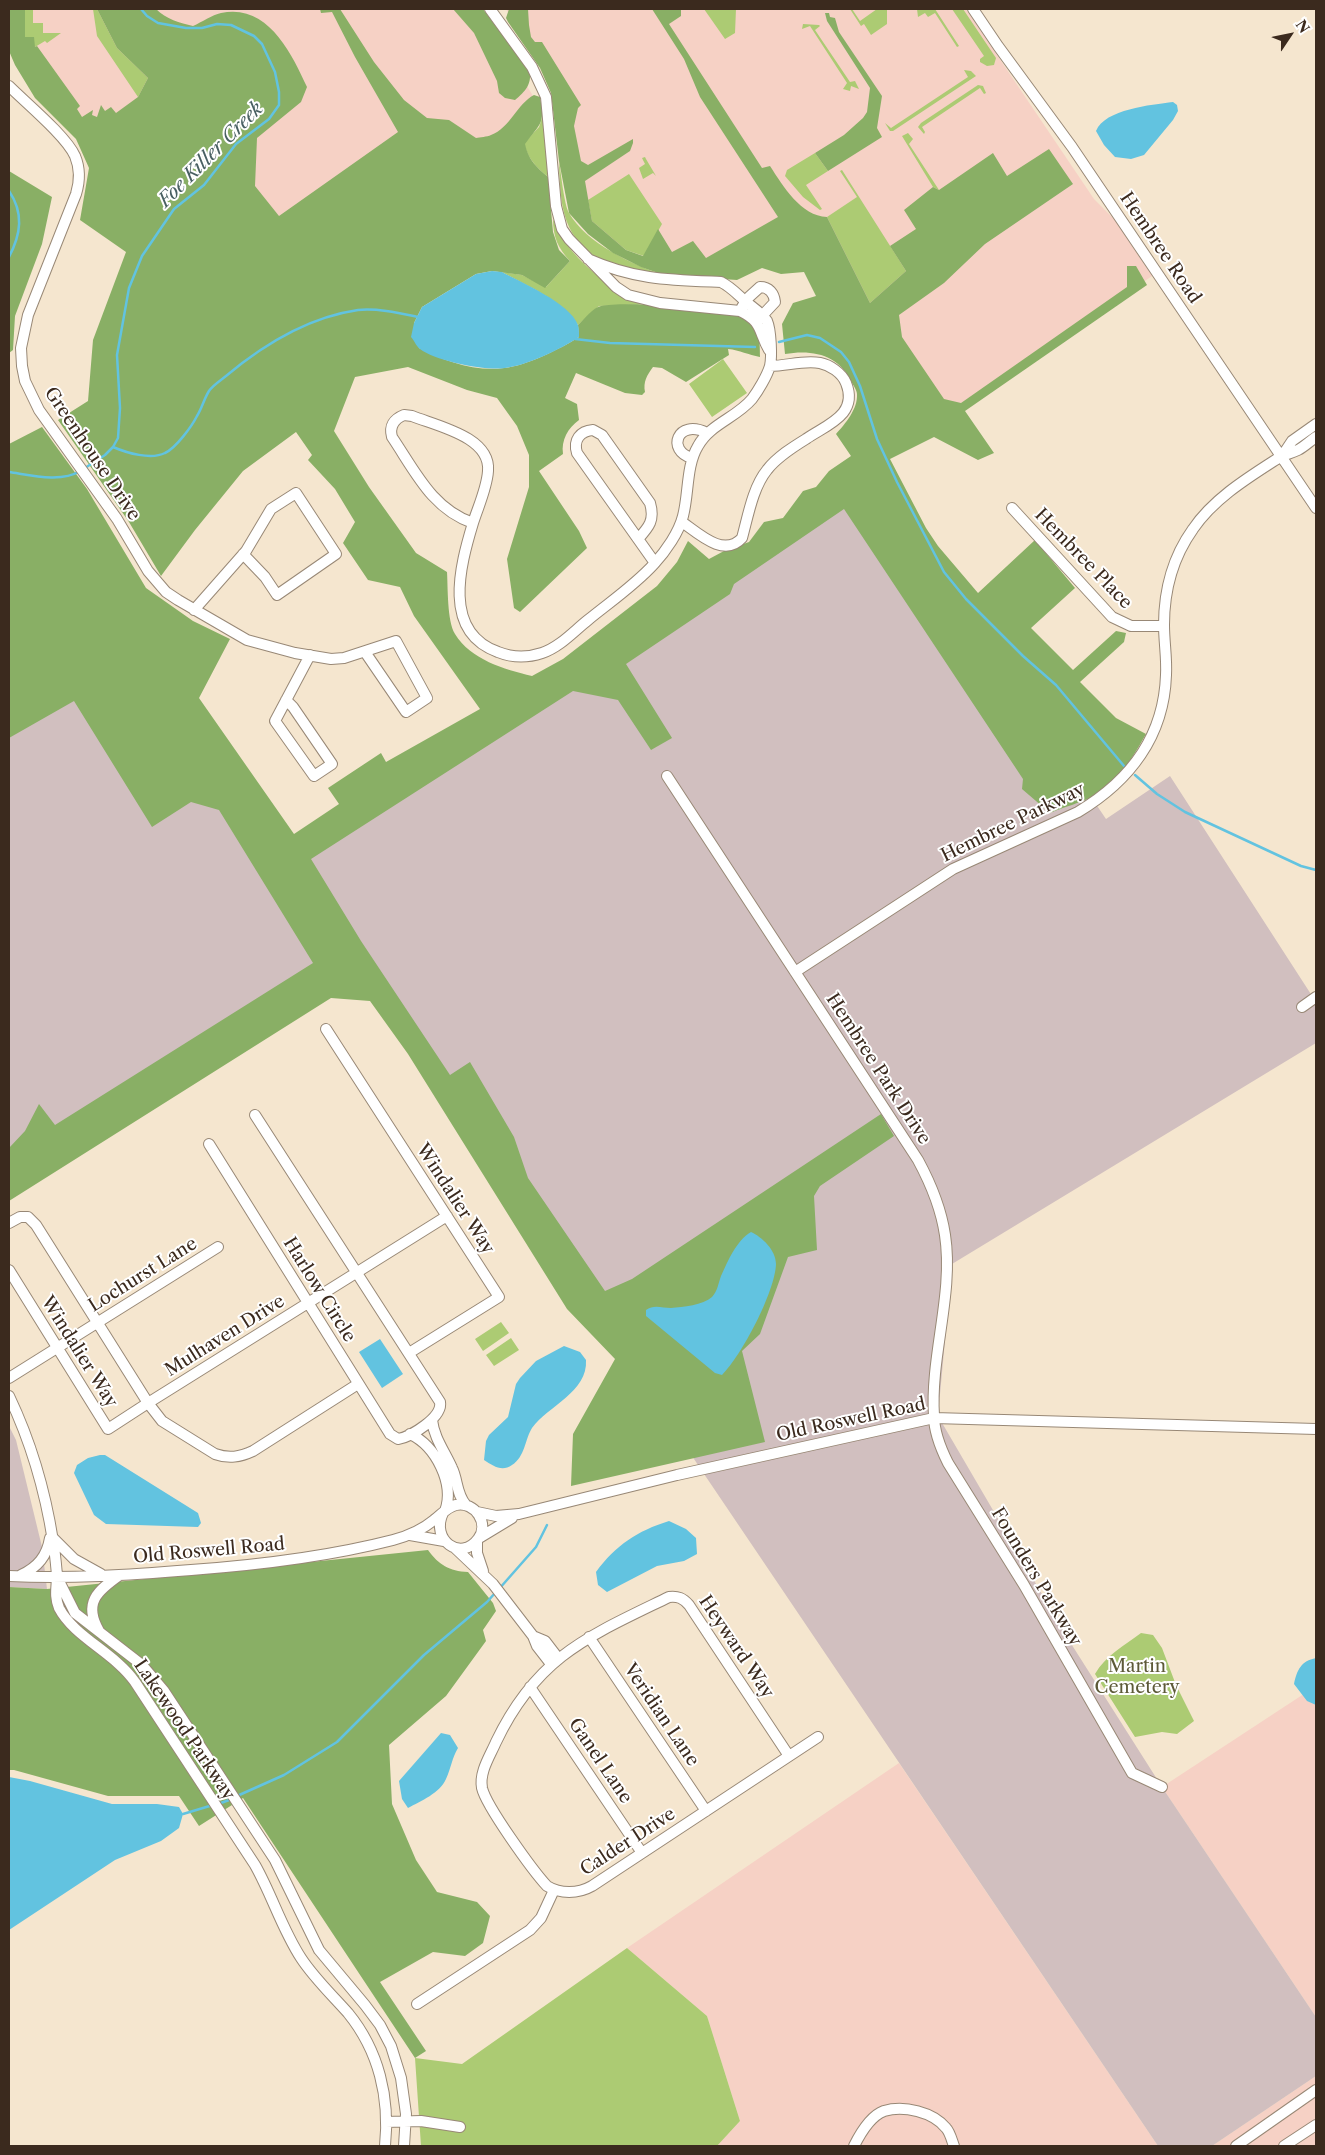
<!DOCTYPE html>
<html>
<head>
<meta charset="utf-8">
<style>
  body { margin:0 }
  #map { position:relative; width:1325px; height:2155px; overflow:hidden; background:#f5e6cf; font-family:"Libre Caslon Text",serif }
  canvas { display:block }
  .frame { position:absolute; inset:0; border:10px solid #3b2a1e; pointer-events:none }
  .north { position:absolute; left:1265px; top:10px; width:50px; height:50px; -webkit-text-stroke:4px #fff; paint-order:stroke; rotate:56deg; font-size:14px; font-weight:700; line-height:20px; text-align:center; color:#3b2a1e }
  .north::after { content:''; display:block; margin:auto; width:18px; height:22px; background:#3b2a1e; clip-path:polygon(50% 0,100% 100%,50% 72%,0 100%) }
</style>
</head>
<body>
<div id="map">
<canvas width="1325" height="2155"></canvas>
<div class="frame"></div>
<div class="north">N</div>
</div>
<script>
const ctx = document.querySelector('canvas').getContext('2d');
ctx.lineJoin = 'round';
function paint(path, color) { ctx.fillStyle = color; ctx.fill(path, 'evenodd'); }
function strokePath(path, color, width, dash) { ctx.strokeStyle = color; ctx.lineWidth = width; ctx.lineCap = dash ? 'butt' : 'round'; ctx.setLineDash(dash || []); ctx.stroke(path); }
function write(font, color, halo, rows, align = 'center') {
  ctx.font = font + ' "Libre Caslon Text",serif'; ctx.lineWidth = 4; ctx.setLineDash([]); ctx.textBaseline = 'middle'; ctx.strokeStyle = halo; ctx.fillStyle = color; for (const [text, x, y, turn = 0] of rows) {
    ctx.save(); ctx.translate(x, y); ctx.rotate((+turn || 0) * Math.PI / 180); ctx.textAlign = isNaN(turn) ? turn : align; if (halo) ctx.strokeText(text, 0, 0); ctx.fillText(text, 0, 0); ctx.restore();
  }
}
const built = new Path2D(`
  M9,9H472L518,71L533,96L536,130L264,280L104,167L9,26Z
  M506,9H966L1094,199L1115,220L1152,276L877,465L870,381L787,240L729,272L596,240L558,95Z
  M1316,1686V2017L1162,1787Z
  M899,1763L1158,2146H717L740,2121L707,2016L627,1948Z
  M1316,2076V2146H1212Z`);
const industrial = new Path2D(`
  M877,465L957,599L1106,819L1170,776L1316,1002V1043L952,1264L938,1416L1070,1642L1162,1787L1316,2017V2076L1212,2146H1158L700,1468L364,963L9,1197V502L301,861Z
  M9,1426L16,1440L42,1547L47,1589L9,1587Z`);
const green = new Path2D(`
  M25,9H33V23H43V33H61L47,43L45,41L35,47L25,38Z
  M93,9H97L117,48L148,78L138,97L97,36Z
  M704,9H736L735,33L725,39Z
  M850,9H852L860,21L877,9H887V24L871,35L864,24L861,26Z
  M917,9H935L959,46L957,47L935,13L928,17L925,13L918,17Z
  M952,9H963L996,58L994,65L987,66L980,62V59L984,56Z
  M803,24L819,25L820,26L815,30L850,82L855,81L859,89L851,86L850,91L843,89L847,83L810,26L802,29Z
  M964,70L971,71L976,76L893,131H890L885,123L891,128L968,77Z
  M978,85L983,86L986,93L984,94L980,88L922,127L925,132L924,134L918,127L921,123Z
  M543,115L548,177C536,167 528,159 524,143L539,127Z
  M908,133L913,139L909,144L939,190L933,187L902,136Z
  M815,153L828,171L806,185L822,209L820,210L803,197L785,176L787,170Z
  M645,157L646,159L656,176L653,173L643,179L639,168L645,164L642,158Z
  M559,161C561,173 564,204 569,213C586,243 633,265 664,275C648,272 621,270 607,263C562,242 560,205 559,161Z
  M842,170L906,271L870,303L827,217L857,197L840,171Z
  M629,174L662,224L644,256L626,250L592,221L588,200Z
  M553,219C563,247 590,272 615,288C625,295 639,299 651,304L599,306L578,325C562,300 527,286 502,272L522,275L546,287L570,261C558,248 553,237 553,219Z
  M723,359L747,393L712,417L689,384Z
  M501,1322L509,1333L483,1351L475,1339Z
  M511,1338L519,1350L494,1366L486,1355Z
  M1141,1633L1153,1635L1162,1648L1176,1685L1194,1721L1177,1734L1162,1732L1135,1737L1095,1674C1105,1656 1125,1645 1141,1633Z
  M627,1948L707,2016L740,2121L717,2146H421L415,2058L462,2064Z`);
const forest = new Path2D(`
  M9,9H25V37H34L35,47L37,46L80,106L77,109L82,117L93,110L92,115L97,117L101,105L105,111L111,107L116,113L138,97L148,78L117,48L97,9H156C166,19 180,23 193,26C202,22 212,15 221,13C267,3 291,52 307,87L301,102L257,138L255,186L279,216L398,132L355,57L332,12L321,13L320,9H340L374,62L404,100L427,118L449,120L476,138C480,137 487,137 491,135C510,128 517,104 534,95L540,97C545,125 541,122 525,144C528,159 536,167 548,177L553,232L559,250L570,261L545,288L522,275L492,271L476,274L422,307L414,323L419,348C443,361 476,372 504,368C526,366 560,349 579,337L578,325C584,320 593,307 601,306C621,301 733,307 749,318C760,326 760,345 760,357C748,355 740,350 728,349L729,355L686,382L662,368L653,367C647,375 643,382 645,392L642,395L625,393L576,373L565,398L577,404L579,420C568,428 561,440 563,454L539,471L579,531L587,548L520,612L514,608L507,559L529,487V455L517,426L497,398L467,390L408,367L355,377L334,431L369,487L416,553L447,572C448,587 447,621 455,634C471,660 504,669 532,676L563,659L657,586L677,562L688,541L709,559L724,551L749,542L764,522L783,518L803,491L816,487L829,471L851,456L836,434C845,424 858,409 857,394C857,391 854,386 852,383C840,355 813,349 785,354L782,324L793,303L816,296L804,272L781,274L762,268L737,280L664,275L641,267L613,253L588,234L569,213L559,161L551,93L540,68L508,22L506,18L509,9H528L529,25L531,37L535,42H542L581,105L578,108L574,126L581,161L588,165L633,139V143L630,151L585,181L592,221L626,250L643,256L658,229L672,252L693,241L706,258L778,217L700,97L684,59L652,9L681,10V16L669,24L762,168L770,166C783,186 801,216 827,217L870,303L906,271L890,246L916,229L904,210L933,187L939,190L993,153L1007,176L1049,149L1073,184L985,244L944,283L899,315L902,337L944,399L961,403L1127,287V266H1136L1147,285L965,411L994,453L978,460L934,437L890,459L926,528L938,546L978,593L1035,540L1075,588L1031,628L1073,670L1116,631L1126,633L1124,642L1080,682L1116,718L1146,734C1133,757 1118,783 1094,796C1080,803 1064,807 1050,813L1022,789L1023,779L844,509L734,584L730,594L626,664L672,738L651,750L618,700L573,691L311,859L361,941L450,1075L470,1062L514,1137L528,1178L605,1291L632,1279L881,1114L894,1136L820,1186L814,1196L817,1250L788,1257L760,1334L742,1351L765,1442L571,1486L573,1434L615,1359L567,1309L408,1054L370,1001L331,998L9,1201V1148L25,1131L39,1104L55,1125L313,963L219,810L191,802L152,827L74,701L9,738V444L42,427L87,489L146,588L193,621L230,639L199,698L294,834L339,804L328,788L381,753L386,762L480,709L414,616L400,587L368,580L343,543L355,522L335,489L308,460L312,455L296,432L243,471L195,530L161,576L129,522L58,420L88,401L93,340L126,252L80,220L89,168L76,139L35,98L15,65L9,51Z
  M453,9H483L529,70C533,83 525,92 515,100L505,98L499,93L497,81L474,33Z
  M825,13H829L830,17L835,18L839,32L882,96L877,128L882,137L828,171L815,153L844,135L863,118L867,112L870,88L827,21Z
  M9,171L52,197L42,244L15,316L13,350L9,353Z
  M428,1550C439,1565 449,1571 468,1572L493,1603L496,1611L483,1630L486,1641L446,1696L389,1745L392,1804L416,1860L437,1892L477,1902L490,1916L483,1943L465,1956L433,1952L380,1982L426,2051L415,2058L243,1798L199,1826L179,1796H108L14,1770H9V1587L47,1589Z`);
const water = new Path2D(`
  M1173,102L1177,105L1178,111L1173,120L1144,155L1131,159L1115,157L1104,145L1096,131C1105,109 1151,105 1173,102Z
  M492,271L502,272C522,283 570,303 578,325C579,329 579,333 579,337C559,350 528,365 505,368C486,371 435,361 420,349C416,346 414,340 411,337L414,323L422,307L476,274Z
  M751,1232C762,1237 776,1250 776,1264C775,1292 742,1355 722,1375L715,1373L646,1316V1310C654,1304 662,1308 671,1308C683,1307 703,1305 712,1297C718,1290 718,1284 721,1276C728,1261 736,1241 751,1232Z
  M380,1339L403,1374L382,1388L359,1352Z
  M564,1346L580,1352L586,1360C588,1392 548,1406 532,1428C525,1439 525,1457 512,1465C502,1472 493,1466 484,1460L486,1441L489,1435L508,1417L516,1384L520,1378L536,1361Z
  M100,1455H105L198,1513L201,1523L198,1527L106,1524L94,1515L74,1473L77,1465L88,1458Z
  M669,1521L686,1529L696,1538L697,1554L684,1561L657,1566L607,1592L598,1585L596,1572C616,1545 637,1531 669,1521Z
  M1316,1658V1705L1307,1701L1294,1684C1297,1670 1301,1661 1316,1658Z
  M441,1733L450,1735L458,1748C452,1758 451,1768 446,1779C440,1793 421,1801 408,1808L402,1799L399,1781Z
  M9,1777L30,1781L112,1804H157L179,1807L183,1814L179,1828L161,1841L115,1860L9,1930Z`);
const stream = new Path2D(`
  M9,191C24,213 21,234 9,257
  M575,339L610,343L755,347
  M779,342L807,335L820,338L841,352L849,362L860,386L877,439L897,482L944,572L966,599L1023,656L1056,685L1124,766
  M113,447C127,453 151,460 165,453C176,448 192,426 197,416C202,408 204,399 209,391C213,385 220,381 226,376C263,345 309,317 358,310C377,308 399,313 418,317
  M85,468L105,455L113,447L118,438L120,408L117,355L129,288L142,256L174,209L204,185L236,144L269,119L279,105V92L275,72L262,44L254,36L231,25L217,24L202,28H186L158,23L147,16L141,9
  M9,472C30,475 61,483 80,471
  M1135,775L1157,794L1185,812L1301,866L1316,870
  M499,1589L536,1547L547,1525
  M237,1796L284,1775L337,1742L424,1655L487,1602L495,1593
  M218,1804L232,1799
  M183,1814L213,1805`);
const minor = new Path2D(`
  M490,9L532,67L546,97L556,206L562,229L569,239L616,287L628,295L660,303L740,311C763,322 758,331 769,350
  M973,9L998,46L1072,147L1316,508
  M9,86C26,103 66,136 75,156C80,168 80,181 76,194L28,315L21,348L22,366L25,381L39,410L117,519L148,571L166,592L178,600L247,640L295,653L331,659L344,658L396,641L427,698L406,712L365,652
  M742,307L749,297L760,287C769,287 774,293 775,302L759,319
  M404,415L412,416C437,426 491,437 488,471C487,488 478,507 473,523C432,509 415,471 392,437C389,426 394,419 404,415Z
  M593,430L602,435L650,503C655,520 649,527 638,539L577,453C573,440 580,431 593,430Z
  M1282,456L1292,441L1316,424
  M692,458C666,451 677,418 707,433
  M1012,508L1112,617L1131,626H1164
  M682,522C699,534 724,558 742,538C748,516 753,487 767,470C777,457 793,447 806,439C826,425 859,415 846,383C842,373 830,365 820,363C803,360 787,366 770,366
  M473,523C460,566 442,632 498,652C513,658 527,658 542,653C560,647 574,631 588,620C610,602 635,585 654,564C666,551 679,532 683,516C689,493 686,466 698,446C710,424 736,418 752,399C758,391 767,376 770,366C772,357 771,330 767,321C762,313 752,307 745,301C737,294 731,287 721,282C671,280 635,280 588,259
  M638,539L655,563
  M194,610L246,551L271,509L296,493L336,554L277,595L265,577L243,554
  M286,700L293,707L332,764L314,776L275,721L310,655
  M667,776L918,1160C931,1184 941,1208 945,1235C954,1294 930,1356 934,1416C934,1433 941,1449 948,1463L1024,1585L1132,1773L1162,1787
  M795,972L953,869L1078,812C1130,781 1164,736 1166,675C1167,658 1164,642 1164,625C1164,591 1173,557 1193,529C1214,498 1249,477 1280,457C1286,454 1292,453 1298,450C1304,447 1310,441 1316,437
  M1302,1007L1316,997
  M326,1029L499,1297L409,1353
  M209,1144L390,1434L398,1439C411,1437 443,1417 440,1402L255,1115
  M9,1223L20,1217H28L36,1225L148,1403L447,1216
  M9,1270L108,1429L148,1403L162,1421L215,1454C229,1459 240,1457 253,1451L358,1384
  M9,1378L218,1247
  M9,1396C31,1442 45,1490 53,1541C55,1552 56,1564 57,1575C57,1587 54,1596 59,1608C74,1637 115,1653 135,1682L255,1865C272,1895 282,1929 301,1958C314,1978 332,1995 348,2013C379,2051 390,2098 385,2146
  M432,1420C434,1438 445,1452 452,1468C458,1480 456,1494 466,1505
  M410,1434C436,1446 455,1484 445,1511
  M477,1512L496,1516L519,1514L677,1475L934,1418L1316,1429
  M410,1535L444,1541
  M53,1538L74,1559L101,1574
  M479,1538L512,1518
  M477,1541V1553L483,1571
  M455,1548L493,1584L533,1636L537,1646L551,1664
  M21,1575C38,1567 47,1556 50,1538
  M9,1576C69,1579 130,1575 191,1570C259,1565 327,1557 393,1540C408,1536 422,1530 434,1520C441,1515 447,1507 456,1505C475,1501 490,1524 478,1539C461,1562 430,1540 443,1513
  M57,1577L75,1613L142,1665L164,1691L275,1860L319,1950L365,2005L380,2025L391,2046L401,2078L406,2114L404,2146
  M99,1631C83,1603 97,1591 120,1575
  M533,1636L545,1641L558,1658
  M589,1637L706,1811
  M530,1687L642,1853
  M789,1756L689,1605C683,1598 678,1596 669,1597C589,1636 537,1656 496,1742C490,1756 479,1772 482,1788C486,1806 533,1871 547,1886C560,1894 578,1894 592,1886L818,1737
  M417,2004L530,1930L541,1918L554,1890
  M386,2122L421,2121L460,2127
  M854,2146C860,2134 870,2116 884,2111C904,2105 933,2112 946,2128C950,2132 952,2141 954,2146
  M1236,2146L1316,2090
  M1284,2146L1316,2125`);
const streetNames = [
  ["Hembree Road",1160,248,56],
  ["Greenhouse Drive",92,454,56],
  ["Hembree Place",1083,559,46],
  ["Hembree Parkway",1013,823,-26],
  ["Hembree Park Drive",878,1069,57],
  ["Windalier Way",455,1199,57],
  ["Lochurst Lane",143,1275,-32],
  ["Harlow Circle",319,1290,58],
  ["Mulhaven Drive",225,1336,-32],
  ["Windalier Way",79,1352,58],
  ["Old Roswell Road",851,1420,-12],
  ["Old Roswell Road",209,1551,-5],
  ["Founders Parkway",1036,1577,59],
  ["Heyward Way",736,1647,56],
  ["Veridian Lane",661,1715,56],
  ["Lakewood Parkway",184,1730,56],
  ["Ganel Lane",600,1761,56],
  ["Calder Drive",628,1842,-33]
];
const parkNames = [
  ["Martin",1137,1667],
  ["Cemetery",1137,1688]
];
const waterNames = [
  ["Foe Killer Creek",211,155,-45]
];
paint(built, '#f6d1c5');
paint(industrial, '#d1bfbf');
paint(green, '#accb73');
paint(forest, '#89af65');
paint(water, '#62c3e0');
strokePath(stream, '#62c3e0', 2.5);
strokePath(minor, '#988876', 12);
strokePath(minor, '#fff', 10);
write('18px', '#3b2a1e', '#fff', streetNames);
write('18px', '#5d5a38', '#fff', parkNames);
write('italic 19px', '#496062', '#fff', waterNames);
</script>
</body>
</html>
